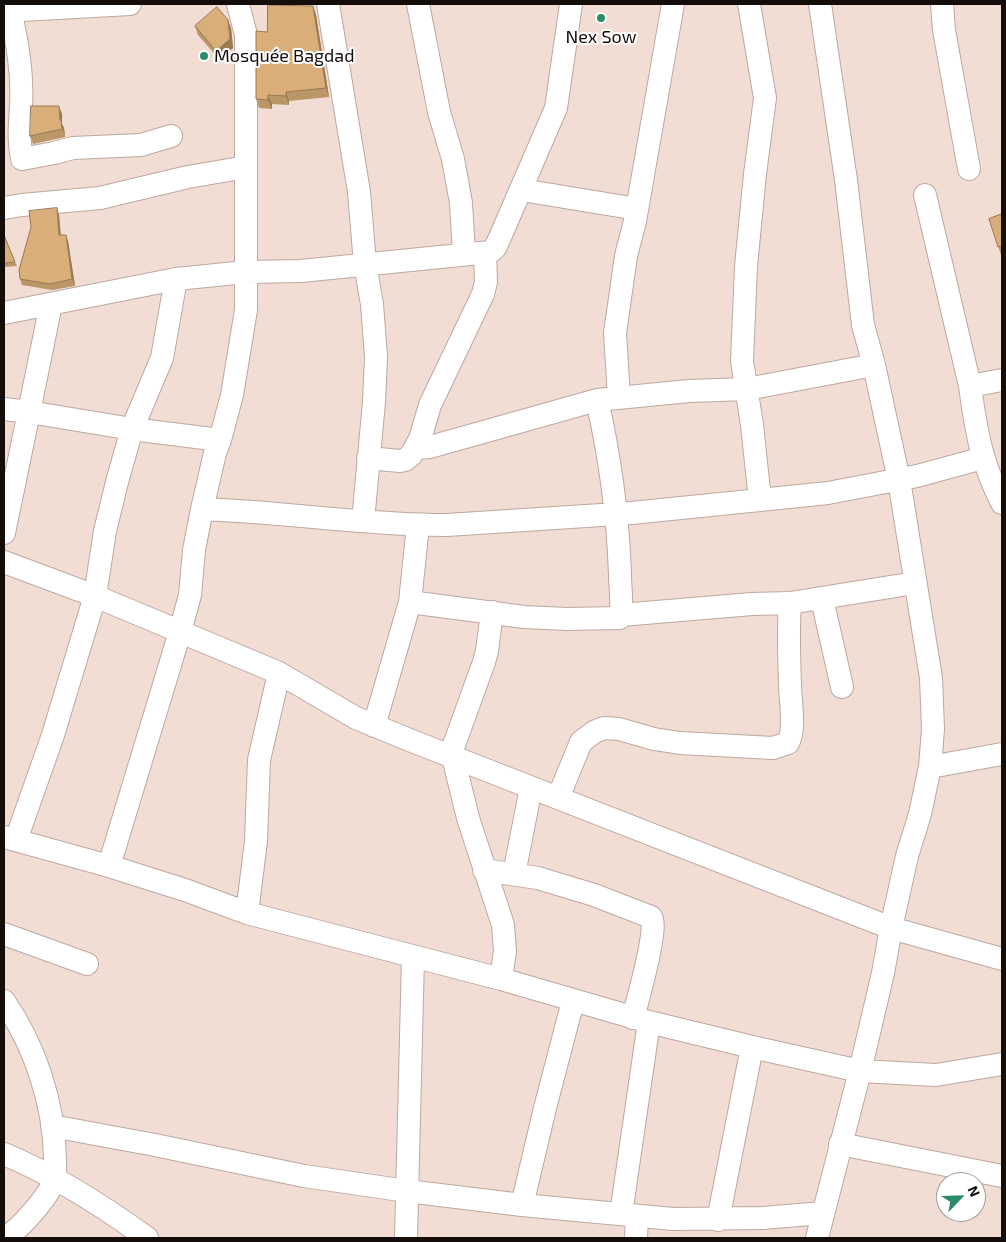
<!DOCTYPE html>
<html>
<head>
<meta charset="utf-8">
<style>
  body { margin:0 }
  #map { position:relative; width:1006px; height:1242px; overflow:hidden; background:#f2ddd4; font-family:"Exo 2",sans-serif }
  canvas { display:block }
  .frame { position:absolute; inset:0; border:5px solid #140d0a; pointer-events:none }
  .north { position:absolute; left:936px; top:1172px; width:50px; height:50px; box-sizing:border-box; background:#fff; border:1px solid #a19e9d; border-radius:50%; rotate:66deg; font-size:14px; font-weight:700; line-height:20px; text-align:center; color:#140d0a }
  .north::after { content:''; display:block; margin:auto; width:18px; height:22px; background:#2a8c66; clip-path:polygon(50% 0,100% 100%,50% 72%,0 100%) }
</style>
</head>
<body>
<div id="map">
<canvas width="1006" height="1242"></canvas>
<div class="frame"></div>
<div class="north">N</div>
</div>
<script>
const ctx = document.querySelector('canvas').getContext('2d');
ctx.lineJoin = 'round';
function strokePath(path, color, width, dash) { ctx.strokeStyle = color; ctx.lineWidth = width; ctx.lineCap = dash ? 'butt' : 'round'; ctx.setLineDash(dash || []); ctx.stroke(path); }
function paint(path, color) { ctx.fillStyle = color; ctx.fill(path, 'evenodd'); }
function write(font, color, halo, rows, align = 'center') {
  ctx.font = font + ' "Exo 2",sans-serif'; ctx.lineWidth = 4; ctx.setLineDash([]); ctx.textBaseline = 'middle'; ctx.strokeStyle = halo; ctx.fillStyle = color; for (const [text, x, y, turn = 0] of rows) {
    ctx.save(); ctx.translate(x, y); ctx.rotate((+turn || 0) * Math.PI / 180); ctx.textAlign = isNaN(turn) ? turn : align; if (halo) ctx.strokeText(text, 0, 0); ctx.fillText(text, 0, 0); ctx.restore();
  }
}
const minor = new Path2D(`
  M328,4L359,192L365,264L372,304L376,357L374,402L363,521
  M418,4L439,112L453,159L461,203L464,254
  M749,4L765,98L755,174L746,266L742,361L752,425L760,500
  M942,4L944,30L969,169
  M10,10C17,41 23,73 21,105C20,125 18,139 22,159L54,153L73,148L141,145L171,136
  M4,11L130,4
  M522,190L637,209
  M925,195L970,386L1002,380
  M4,208L22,205L100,198L188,177L246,167
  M51,304L29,412L132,429L220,440
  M4,313L176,279L246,272L301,271L490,252L495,248L501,235L556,108L571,4
  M970,386C976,430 981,462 1002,503
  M619,398L615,333L626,256L635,221L673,4
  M4,409L29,412L4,533
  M416,448L430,447L597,400L689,391L747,389L874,365
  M368,458L400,461L405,460L411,455L420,439L430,405L483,294L486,282L485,253
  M202,509C283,512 365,525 447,525L632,513L828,493L917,476L983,458
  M4,562L95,596L279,673L356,718L412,741L891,928L1002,959
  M822,599L842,687
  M410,602L524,617L567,619L620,618C623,605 620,589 620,575C618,516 610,457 597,400
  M621,615L752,604L790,603L915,583
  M374,726L410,602L418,525
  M450,756L484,662L487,651L492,612
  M453,757L468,818L503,925L505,951L501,979
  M930,767L1002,754
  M558,798L581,742L594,732L604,728L619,729L654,739L680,743L773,748L788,743C796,729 790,700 790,685C789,658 788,630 790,603
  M4,837L109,866L185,890L247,913L501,979L649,1022L752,1047L860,1071L936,1075L1002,1064
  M16,840L53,735L95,596L105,531L117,482L132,429L162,358L176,279
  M109,866L180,632L190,595L194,550L202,509L215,453L220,440L232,395L246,310V35L238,4
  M484,870L538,878L594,895L651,917C659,926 637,1002 633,1018
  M514,874L531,788
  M247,913L256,841L259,760L279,673
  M4,934L87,964
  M4,1001C35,1046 54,1103 55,1158C55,1165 56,1174 54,1181C48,1197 20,1229 5,1238
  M52,1126L155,1145L304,1176L407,1191L522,1205L673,1219L763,1218L822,1213
  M840,1144L1002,1176
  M4,1154C54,1175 103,1206 147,1238
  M522,1205L545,1108L573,1001
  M621,1214L649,1022
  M718,1220L752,1047
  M406,1238L413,957
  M636,1238L637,1216
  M817,1238L860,1071L883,973L891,928L907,856L920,814L930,767L933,729L931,678L899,480L874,365L863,325L846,180L820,4`);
const wall = new Path2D(`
  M313,6L316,15L329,97L289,101V105L272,104V109L259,108L256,99L267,32Z
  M195,26L231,28L233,48L219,59L198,35Z
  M62,114V124L64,128L65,137L33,144L30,136Z
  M1002,214V254L1001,255L989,219Z
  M59,215L61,235L68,241L75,286L52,290L22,285L20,279Z
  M4,235L15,262L17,266L4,267Z`);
const shadedWall = new Path2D(`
  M313,6L316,15L329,97L326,88Z
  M228,20L231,28L233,48L219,59L216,51Z
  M286,92L289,101V105L286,96Z
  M268,95L272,104V109L268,100Z
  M59,106L62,114V124L64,128L65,137L60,120Z
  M57,208L59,215L61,242L59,235Z
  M66,235L68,241L75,286L72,279Z`);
const building = new Path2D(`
  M268,5L313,6L326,88L286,92V96L268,95V100L256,99V31L267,32Z
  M217,7L228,20L230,39L216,51L195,26Z
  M31,106H59L60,120H61L62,129L30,136Z
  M57,208L59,235H66L72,279L50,284L20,279L19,270L31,227L29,211Z
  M1002,214V246L998,247L989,219Z
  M4,235L15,262L4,263Z`);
const markers = [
  [601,18,5,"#2a8c66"],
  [204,56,5,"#2a8c66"]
];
const poiNames = [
  ["Nex Sow",601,37],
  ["Mosquée Bagdad",214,56,"left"]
];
strokePath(minor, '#bda8a0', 24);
strokePath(minor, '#fff', 22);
paint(wall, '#bb9667');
paint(shadedWall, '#997a54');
paint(building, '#daae78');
strokePath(building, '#997a54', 1);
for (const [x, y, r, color] of markers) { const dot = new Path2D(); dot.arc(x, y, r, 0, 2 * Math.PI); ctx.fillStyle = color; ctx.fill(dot); strokePath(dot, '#fff', 2); }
write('18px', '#140d0a', '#fff', poiNames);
</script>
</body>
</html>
